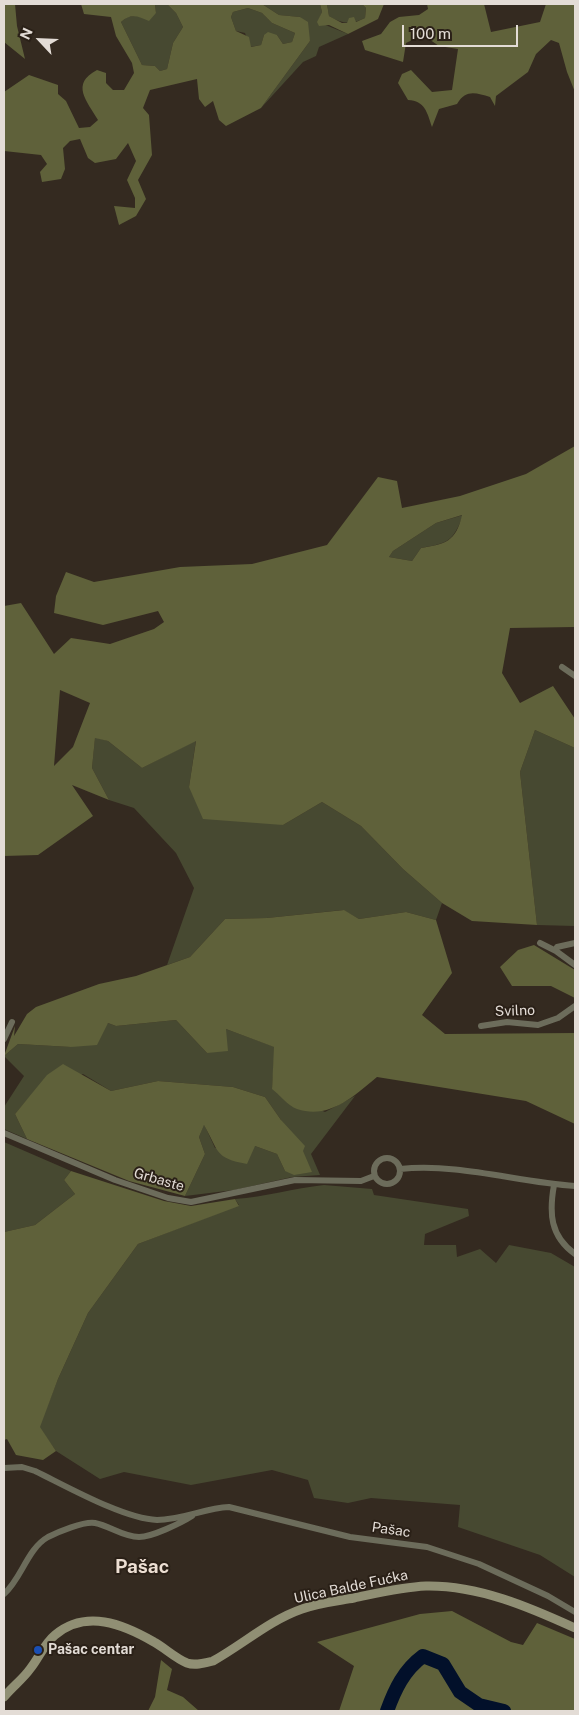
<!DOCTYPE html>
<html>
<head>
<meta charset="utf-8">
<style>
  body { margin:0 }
  #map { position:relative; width:579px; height:1715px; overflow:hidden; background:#342a20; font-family:"Public Sans",sans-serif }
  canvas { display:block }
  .frame { position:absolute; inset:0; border:5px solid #e3dcd6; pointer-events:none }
  .north { position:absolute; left:15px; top:15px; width:50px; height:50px; -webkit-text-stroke:4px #2a2017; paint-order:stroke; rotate:295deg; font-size:14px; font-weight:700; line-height:20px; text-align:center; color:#e3dcd6 }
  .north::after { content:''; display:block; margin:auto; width:18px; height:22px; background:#e3dcd6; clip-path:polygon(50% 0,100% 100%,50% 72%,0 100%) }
  .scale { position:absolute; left:402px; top:25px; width:116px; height:22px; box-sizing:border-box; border:2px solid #e3dcd6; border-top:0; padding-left:6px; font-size:15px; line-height:18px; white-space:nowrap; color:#e3dcd6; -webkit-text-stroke:4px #2a2017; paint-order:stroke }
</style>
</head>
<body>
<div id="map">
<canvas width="579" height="1715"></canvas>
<div class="frame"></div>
<div class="north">N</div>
<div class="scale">100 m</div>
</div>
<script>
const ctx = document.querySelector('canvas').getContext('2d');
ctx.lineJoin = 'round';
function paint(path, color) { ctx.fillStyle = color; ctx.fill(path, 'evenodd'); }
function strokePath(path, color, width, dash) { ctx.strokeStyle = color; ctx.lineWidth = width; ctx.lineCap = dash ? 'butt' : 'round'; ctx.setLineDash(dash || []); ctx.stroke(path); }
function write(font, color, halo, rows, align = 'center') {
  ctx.font = font + ' "Public Sans",sans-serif'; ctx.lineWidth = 4; ctx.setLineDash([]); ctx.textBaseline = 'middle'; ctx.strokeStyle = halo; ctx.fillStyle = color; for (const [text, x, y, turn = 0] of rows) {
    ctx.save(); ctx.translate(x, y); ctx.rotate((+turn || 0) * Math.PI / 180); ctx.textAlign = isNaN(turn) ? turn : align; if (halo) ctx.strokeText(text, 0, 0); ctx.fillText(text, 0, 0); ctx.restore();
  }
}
const green = new Path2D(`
  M155,4H167L176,13L183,27L173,43L167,69L160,71L155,66L142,65L121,22L127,17L156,13Z
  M262,4H320L322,12L318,22L348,34L319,47L316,56L303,62L261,108L310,41L300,17L279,15Z
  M327,4H362L366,8L365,18C351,25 342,24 329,16Z
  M248,8L262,13L272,23L295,33L292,42L283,44L277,35H264L261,45L250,47L245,33L236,31L231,17L233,12Z
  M463,515C453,542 448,543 421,548L412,561L389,557L393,551L436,523Z
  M535,730L575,748V926L537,925L520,772Z
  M95,737L108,741L142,768L196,740L189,787L283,825L322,802L361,826L403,869L442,903L436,920L406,912L359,919L343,910L267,918L225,919L190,957L167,965L194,888L176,853L134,808L109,800L92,768Z
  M176,1020L207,1053L226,1029L275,1047L272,1088L325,1112L355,1096L311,1154L320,1175L292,1177L234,1190L185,1196L205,1154L199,1137L204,1124L215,1148L255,1146L277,1154L285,1171L281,1120L265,1097L233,1087L158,1081L111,1091L83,1074L26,1101L15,1114L27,1139L4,1129V1107L24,1076L4,1056L18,1044L71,1047L108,1023L116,1026Z
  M4,1142L71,1171L64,1180L75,1194L35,1225L4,1232Z
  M324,1185L372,1189L374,1195L468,1209L469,1216L425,1234L424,1245H456L457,1257L480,1249L496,1263L509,1245L551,1253L575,1267V1577L540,1555L458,1527L460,1505L371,1498L348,1503L314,1498L308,1480L272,1470L191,1485L124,1472L100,1479L56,1451L39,1427L58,1379L88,1313L138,1244L239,1205L235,1199C265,1197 294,1188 324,1185Z`);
const forest = new Path2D(`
  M4,4H15L17,26L25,59L4,42Z
  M81,4H155L156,13L149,21C138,16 131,13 121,22L142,65L155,66L160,71L167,69L173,43L183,27L176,13L167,4H262L279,15L300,17L308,22L310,41L261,108L226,126L219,120L213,101L205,107L199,99L197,79L150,90L143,108L149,115L152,155L138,180L146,199L136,216L119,225L114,206L135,208V198L127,180L136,161L128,143L116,159L95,163L88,158L80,139L70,141L63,148L65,169L61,179L42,182L40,172L47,164L41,155L4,151V92L29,75L58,85V94L66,101L79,128L90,127L98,120C87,101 70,84 97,70L106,73V83L113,90H124L134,73L132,63L116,36L111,17L84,14ZM248,8L262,13L272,23L295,33L292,42L283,44L277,35L268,32L264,35L261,45L251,47L249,37L236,31L231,17L233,12Z
  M320,4H327L329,16L342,23H347L349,18L354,17L356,22L365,18L366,8L362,4H384L378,19L348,34L329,25L319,26L317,22L322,12Z
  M427,4H484L491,32L540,22L546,4H575V92L567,72L559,43L551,40L536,54L528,72L496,96L495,106L490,97C476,93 466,89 457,104L439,109L432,127C427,112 425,101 408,100L398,83L402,74L411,70L432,92L452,90L458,49L439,46L423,35L406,43L403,62L365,50L362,41L381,34L390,22L399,17L419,15L428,9Z
  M575,446V627L510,628L502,673L520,703L553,686L575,719V748L535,730L520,772L537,925L472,921L442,903L403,869L361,826L322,802L283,825L203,819L189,787L196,741L142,768L108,741L95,738L92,768L109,800L72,785L93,816L38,855L4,856V606L21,603L54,654L71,638L110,644L154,629L164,622L158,611L103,625L54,613L56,596L66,572L94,582L180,567L252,564L327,545L378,477L397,481L402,508L460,496L526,474ZM462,515C456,542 445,544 421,548L412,561L389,557L393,551L436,523ZM60,690L90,703L73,747L54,766Z
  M344,910L359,919L406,912L436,920L452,973L422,1015L445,1034L575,1033V1124L526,1101L377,1077C354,1096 329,1120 297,1109C288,1106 279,1094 272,1089L274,1047L226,1029L228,1051L207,1053L176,1020L116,1026L108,1023L97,1045L71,1047L18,1044L4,1056L15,1026L14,1036L27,1014L36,1007L99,984L136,976L190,957L225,919L267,918Z
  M534,945L575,970V998L551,986H512L500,967L518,950Z
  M63,1064L111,1091L158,1081L233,1087L265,1097L281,1120L305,1146L303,1151L312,1172L294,1175L285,1171L277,1154L255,1146L247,1164C214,1158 219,1151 204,1125L199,1137L205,1154L185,1196L129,1181L27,1139L15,1114L47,1075Z
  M71,1171L164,1201L191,1206L235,1199L239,1206L138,1244L88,1313L58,1379L40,1427L56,1451L43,1460L16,1455L7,1439L4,1440V1232L35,1225L75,1194L64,1180Z
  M452,1611L511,1642L523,1645L537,1623L575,1639V1711H339L354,1666L317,1642L420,1614Z
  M161,1660L172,1669L167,1690L183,1697L199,1711H148L155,1697Z`);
const river = new Path2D(`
  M387,1711C395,1689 404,1670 423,1656L443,1664L460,1692L479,1705L504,1711`);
const minor = new Path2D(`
  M562,667L575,676
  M540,943L556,951
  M575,943L557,947L556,951L575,965
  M481,1026L507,1022L538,1025L558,1018L575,1006
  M4,1039L12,1022
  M4,1133L115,1180L168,1198L191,1202L295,1180L361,1181L374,1176
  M374 1171a13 13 0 1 1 26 0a13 13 0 1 1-26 0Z
  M400,1169C460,1163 516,1182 575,1186
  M554,1185C549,1213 550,1236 575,1254
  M4,1468L22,1467L35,1471C66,1486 124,1519 157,1520C182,1520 205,1508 229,1507L350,1537L427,1547L479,1564L548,1596L575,1612
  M4,1594C22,1578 27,1549 48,1537C58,1532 84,1521 95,1523C110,1526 123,1537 139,1537C152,1537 181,1523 192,1516`);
const secondary = new Path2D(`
  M4,1697C12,1687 23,1679 30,1669C39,1658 44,1644 55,1635C86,1609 123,1624 154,1642C165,1648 175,1658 187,1663C195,1666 205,1663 213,1661C242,1645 270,1620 302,1609C318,1603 337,1601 354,1598C378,1593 402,1587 426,1586C478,1585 529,1607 575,1628`);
const markers = [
  [38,1650,5,"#1a4fb4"]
];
const streetNames = [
  ["Svilno",515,1011,-2],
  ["Grbaste",159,1180,16],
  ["Pašac",391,1530,8],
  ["Ulica Balde Fućka",351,1587,-12]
];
const poiNames = [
  ["Pašac centar",48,1650]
];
const districtNames = [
  ["Pašac",142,1567]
];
paint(green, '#474931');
paint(forest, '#5f613a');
strokePath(river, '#02102a', 14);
strokePath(minor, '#6c6c5b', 6);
strokePath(secondary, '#908f74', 9);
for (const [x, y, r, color] of markers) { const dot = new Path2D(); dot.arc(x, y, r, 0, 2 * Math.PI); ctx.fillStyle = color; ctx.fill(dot); strokePath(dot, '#2a2017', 2); }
write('14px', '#e3dcd6', '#2a2017', streetNames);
write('bold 14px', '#e3dcd6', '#2a2017', poiNames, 'left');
write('bold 19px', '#eddfd3', '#2a2017', districtNames);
</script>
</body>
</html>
